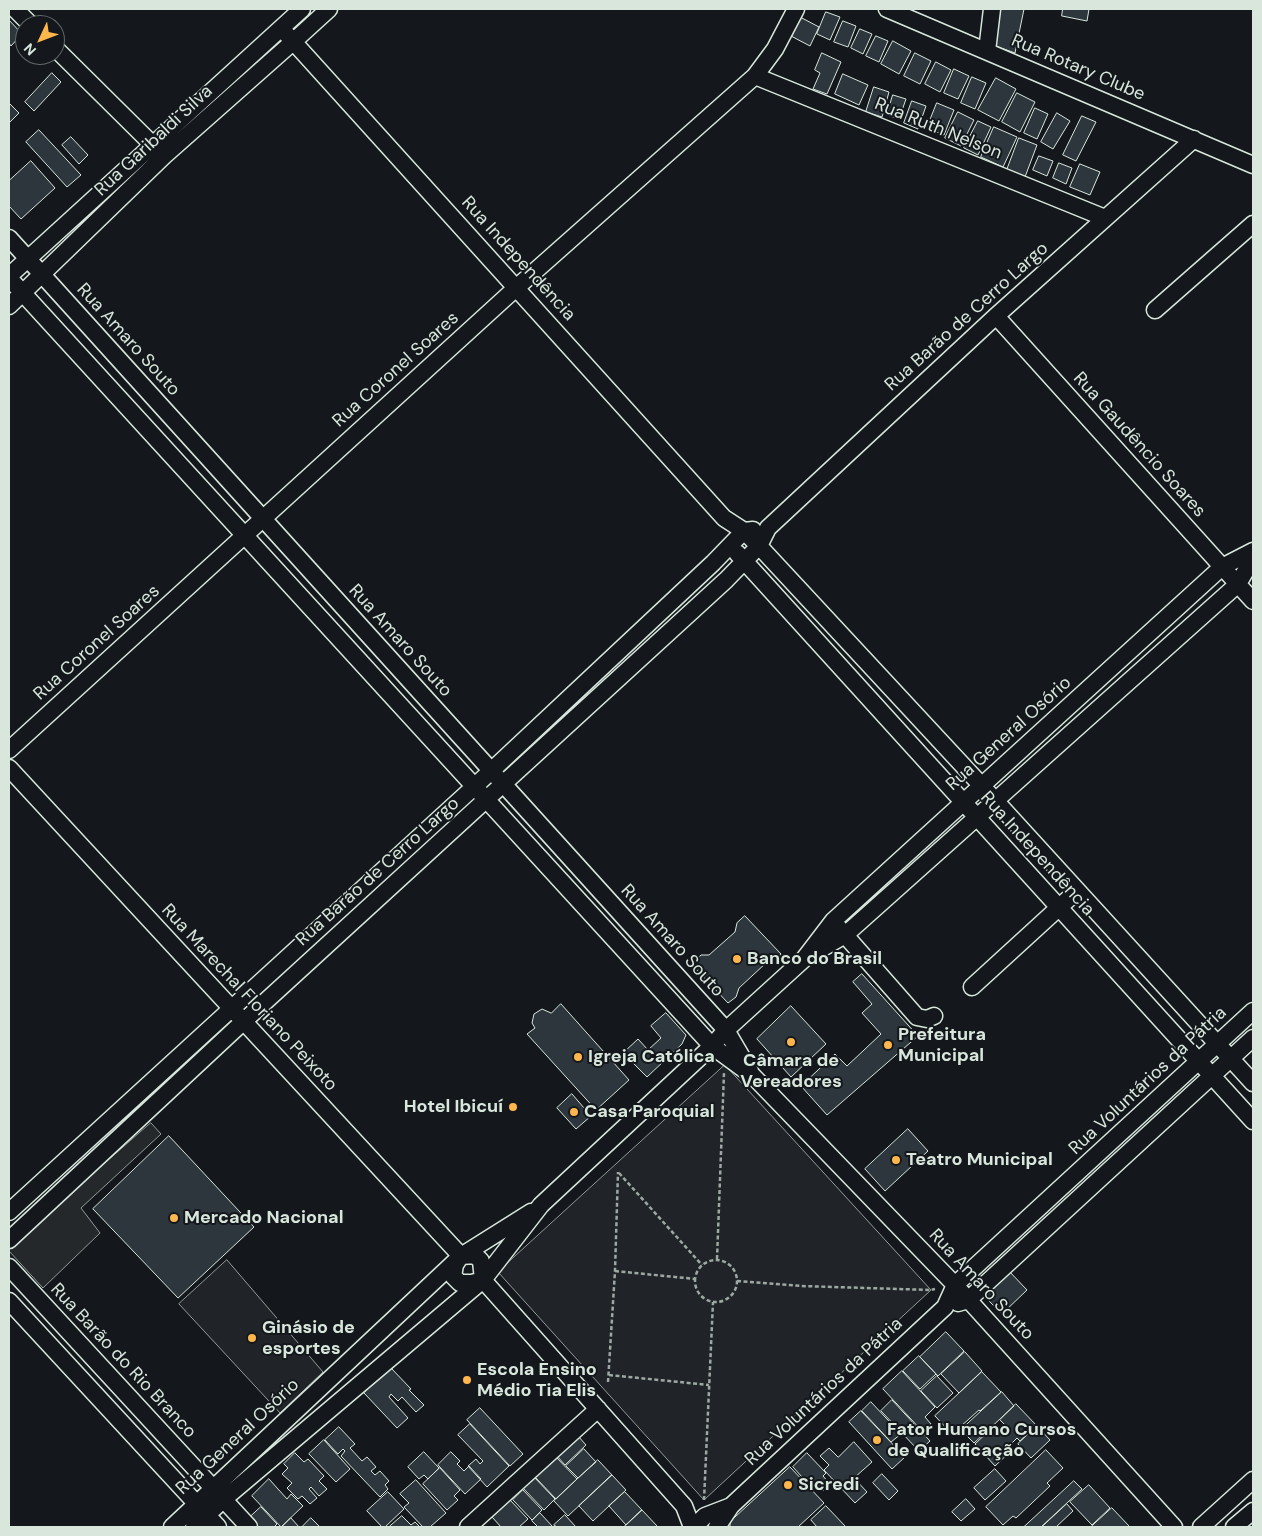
<!DOCTYPE html>
<html>
<head>
<meta charset="utf-8">
<style>
  body { margin:0 }
  #map { position:relative; width:1262px; height:1536px; overflow:hidden; background:#14181c; font-family:"DM Sans",sans-serif }
  canvas { display:block }
  .frame { position:absolute; inset:0; border:10px solid #d8e6dc; pointer-events:none }
  .north { position:absolute; left:15px; top:15px; width:50px; height:50px; box-sizing:border-box; background:#14181c; border:1px solid #626a69; border-radius:50%; rotate:227deg; font-size:14px; font-weight:700; line-height:20px; text-align:center; color:#d8e6dc }
  .north::after { content:''; display:block; margin:auto; width:18px; height:22px; background:#ffb74d; clip-path:polygon(50% 0,100% 100%,50% 72%,0 100%) }
</style>
</head>
<body>
<div id="map">
<canvas width="1262" height="1536"></canvas>
<div class="frame"></div>
<div class="north">N</div>
</div>
<script>
const ctx = document.querySelector('canvas').getContext('2d');
ctx.lineJoin = 'round';
function paint(path, color) { ctx.fillStyle = color; ctx.fill(path, 'evenodd'); }
function strokePath(path, color, width, dash) { ctx.strokeStyle = color; ctx.lineWidth = width; ctx.lineCap = dash ? 'butt' : 'round'; ctx.setLineDash(dash || []); ctx.stroke(path); }
function write(font, color, halo, rows, align = 'center') {
  ctx.font = font + ' "DM Sans",sans-serif'; ctx.lineWidth = 4; ctx.setLineDash([]); ctx.textBaseline = 'middle'; ctx.strokeStyle = halo; ctx.fillStyle = color; for (const [text, x, y, turn = 0] of rows) {
    ctx.save(); ctx.translate(x, y); ctx.rotate((+turn || 0) * Math.PI / 180); ctx.textAlign = isNaN(turn) ? turn : align; if (halo) ctx.strokeText(text, 0, 0); ctx.fillText(text, 0, 0); ctx.restore();
  }
}
const green = new Path2D(`
  M725,1065L931,1290L704,1500L498,1272Z
  M227,1260L323,1372L280,1413L179,1304Z`);
const parking = new Path2D(`
  M151,1123L161,1134L81,1208L100,1233L43,1288L9,1251V1247Z`);
const building = new Path2D(`
  M1001,9H1024L1015,53L990,44Z
  M1063,9H1089L1087,21L1062,16Z
  M826,12L840,17L830,40L817,34Z
  M800,17L819,27L810,46L791,36Z
  M9,20L22,34L11,46L9,43Z
  M843,21L856,26L848,47L834,42Z
  M860,29L872,34L863,54L851,48Z
  M876,36L888,41L879,62L866,56Z
  M893,41L911,51L899,74L881,64Z
  M822,53L841,62L827,94L813,89L820,73L815,70Z
  M915,53L931,61L920,84L904,76Z
  M936,62L951,70L940,92L925,84Z
  M954,69L969,76L958,99L944,93Z
  M52,73L61,82L34,111L25,102Z
  M843,74L868,85L859,105L835,94Z
  M972,77L986,83L975,109L961,103Z
  M996,78L1016,89L999,121L978,110Z
  M874,87L889,92L882,117L866,112Z
  M1017,93L1035,102L1020,132L1002,122Z
  M893,95L906,99L899,119L887,115Z
  M912,101L926,106L918,129L904,123Z
  M9,103L19,113L9,123Z
  M937,103L954,110L944,135L927,128Z
  M1035,108L1048,114L1037,139L1024,133Z
  M958,112L974,120L961,146L945,138Z
  M1057,113L1070,121L1053,149L1041,142Z
  M1082,116L1096,122L1076,161L1063,155Z
  M978,121L991,127L978,155L964,148Z
  M994,127L1017,137L1003,167L981,157Z
  M39,130L81,175L67,187L26,142Z
  M71,137L88,155L79,164L62,145Z
  M1019,138L1037,145L1025,177L1007,170Z
  M1039,156L1053,161L1047,176L1033,170Z
  M31,161L55,188L21,219L9,206V181Z
  M1059,163L1072,168L1066,184L1053,178Z
  M1080,164L1100,172L1090,195L1070,187Z
  M745,916L781,954L773,964L766,963L739,988L736,997L728,1003L692,965L701,955H709L735,932L737,923Z
  M862,974L918,1036L827,1115L801,1086L835,1054L847,1066L881,1034L862,1013L872,1004L853,982Z
  M561,1004L629,1080L596,1110L527,1034L535,1028L532,1023L534,1014L542,1009L551,1013Z
  M791,1006L826,1044L791,1077L757,1039Z
  M666,1013L686,1035L682,1044L647,1077L623,1053L638,1039L648,1050L661,1038L651,1026Z
  M572,1094L591,1116L576,1129L557,1108Z
  M908,1129L928,1151L885,1191L865,1169Z
  M169,1136L254,1227L178,1298L93,1209Z
  M1008,1270L1027,1290L1002,1314L982,1294Z
  M946,1332L964,1351L938,1376L920,1357Z
  M965,1352L982,1371L959,1393L941,1374Z
  M919,1356L936,1374L920,1389L903,1371Z
  M391,1368L411,1389L409,1390L424,1405L416,1412L402,1397L398,1401L391,1394L389,1397L408,1418L397,1428L364,1393Z
  M902,1371L935,1407L925,1417L931,1424L923,1432L883,1389Z
  M982,1372L1001,1392L980,1411L979,1410L960,1427L958,1425L950,1432L935,1416Z
  M937,1376L953,1393L937,1408L921,1391Z
  M1002,1392L1014,1406L974,1443L961,1430Z
  M892,1400L930,1441L919,1451L881,1411Z
  M871,1402L901,1434L891,1442L862,1411Z
  M1016,1404L1037,1426L1020,1441L1017,1438L1009,1446L1012,1450L995,1466L975,1444L992,1428L996,1434L1005,1425L1000,1420Z
  M480,1408L523,1454L510,1466L467,1420Z
  M861,1411L905,1457L892,1469L849,1422Z
  M470,1424L509,1466L487,1487L468,1466L476,1459L480,1464L483,1461L458,1435Z
  M1037,1426L1050,1440L1031,1458L1018,1444Z
  M339,1427L355,1444L350,1448L362,1461L367,1457L376,1467L371,1471L375,1475L380,1471L389,1481L385,1485L388,1489L380,1497L341,1456L345,1451L343,1449L338,1454L325,1440Z
  M578,1436L586,1445L565,1465L557,1456Z
  M324,1440L350,1469L336,1482L309,1454Z
  M854,1442L872,1462L854,1478L867,1492L855,1503L824,1470L829,1465L820,1456L829,1448L838,1457Z
  M584,1449L596,1462L578,1478L566,1466Z
  M1046,1450L1063,1468L1047,1483L1050,1486L1016,1518L1013,1516L1003,1525L986,1507Z
  M424,1452L439,1468L428,1479L424,1475L419,1479L408,1467Z
  M451,1452L460,1461L457,1464L464,1471L469,1466L481,1479L465,1494L438,1465Z
  M295,1453L304,1462L308,1459L324,1476L319,1481L327,1489L319,1496L311,1487L309,1489L317,1498L310,1504L302,1496L298,1499L287,1488L292,1483L282,1474L288,1468L284,1464Z
  M807,1453L826,1473L823,1476L830,1484L823,1491L815,1483L811,1487L793,1467Z
  M556,1457L577,1479L556,1499L535,1477Z
  M598,1460L612,1475L568,1516L554,1501Z
  M790,1467L824,1503L798,1527H730V1522Z
  M440,1468L460,1490L454,1496L458,1500L447,1510L423,1484Z
  M995,1469L1006,1481L985,1500L974,1488Z
  M882,1474L898,1491L889,1500L873,1483Z
  M612,1475L626,1490L593,1521L579,1506Z
  M534,1477L555,1499L544,1510L523,1488Z
  M269,1479L287,1499L291,1494L303,1506L281,1527L252,1496Z
  M416,1480L446,1513L430,1527H423L404,1507L409,1503L400,1494Z
  M1074,1481L1082,1489L1041,1527H1024Z
  M1089,1485L1110,1508L1092,1525L1070,1502Z
  M523,1490L542,1510L532,1520L513,1500Z
  M388,1492L404,1509L385,1527H382L367,1511Z
  M625,1492L642,1510L626,1525L609,1506Z
  M966,1499L975,1509L961,1521L952,1512Z
  M510,1500L528,1519L519,1527H501L492,1517Z
  M1067,1504L1073,1511L1056,1527H1042Z
  M826,1506L846,1527H817L811,1520Z
  M261,1507L277,1524L274,1527H254L247,1520Z
  M1112,1508L1130,1527H1091Z
  M642,1510L658,1527H624Z
  M540,1513L553,1527H538L532,1521Z
  M565,1515L576,1527H557L554,1525Z
  M402,1516L411,1525L415,1522L420,1527H389Z
  M291,1518L299,1527H282Z
  M311,1518L320,1527H302Z`);
const path = new Path2D(`
  M619,1173L702,1265
  M717,1259L724,1073
  M695 1281a21 21 0 1 1 42 0a21 21 0 1 1-42 0Z
  M615,1271L695,1279
  M737,1281L801,1286L931,1290L935,1289
  M609,1375L709,1385
  M608,1382L615,1271L618,1172
  M704,1500L713,1302`);
const minor = new Path2D(`
  M15,9L31,25
  M887,9L1253,165
  M281,28L724,518L744,531L759,546L981,785L1253,1083
  M55,48L160,152
  M987,51L992,9
  M755,76L1105,218
  M9,238L726,1030L750,1071
  M9,276L302,9
  M9,278L712,1046L753,1076L955,1285L1174,1527
  M9,306L164,156L294,41L329,9
  M1155,310L1253,224
  M996,316L1253,601
  M737,553L1253,1121
  M9,750L516,288L755,76L775,49L796,9
  M9,768L461,1256L475,1255L481,1261L483,1280L684,1506L692,1527
  M838,927L917,1017L927,1019L934,1016
  M812,954L845,935L1238,584L1253,558
  M972,987L1077,891
  M9,1212L474,787L713,563L744,531L753,530
  M9,1240L244,1021L726,580L759,546L768,528L996,316L1194,139
  M460,1257L455,1265L453,1276L460,1283H472L483,1280
  M9,1267L249,1527
  M9,1301L218,1527
  M958,1303L968,1300L1253,1038
  M172,1527L461,1256L531,1212
  M194,1527L224,1499L483,1280L541,1205L712,1046L726,1030L804,959L833,921L1222,567L1253,551
  M468,1527L598,1409
  M694,1527L705,1516L731,1506
  M717,1527L731,1506L945,1307L955,1285L1253,1011
  M1201,1527L1253,1480
  M1234,1527L1253,1511`);
const markers = [
  [737,959,5,"#ffb74d"],
  [791,1042,5,"#ffb74d"],
  [888,1045,5,"#ffb74d"],
  [578,1057,5,"#ffb74d"],
  [513,1107,5,"#ffb74d"],
  [574,1112,5,"#ffb74d"],
  [896,1160,5,"#ffb74d"],
  [174,1218,5,"#ffb74d"],
  [252,1338,5,"#ffb74d"],
  [467,1380,5,"#ffb74d"],
  [877,1440,5,"#ffb74d"],
  [788,1485,5,"#ffb74d"]
];
const streetNames = [
  ["Rua Rotary Clube",1078,68,23],
  ["Rua Ruth Nelson",938,129,22],
  ["Rua Garibaldi Silva",154,141,-43],
  ["Rua Independência",518,259,48],
  ["Rua Barão de Cerro Largo",967,317,-42],
  ["Rua Amaro Souto",128,340,48],
  ["Rua Coronel Soares",396,370,-42],
  ["Rua Gaudêncio Soares",1139,445,48],
  ["Rua Amaro Souto",400,641,48],
  ["Rua Coronel Soares",97,643,-42],
  ["Rua General Osório",1009,734,-42],
  ["Rua Independência",1037,854,48],
  ["Rua Barão de Cerro Largo",378,872,-42],
  ["Rua Amaro Souto",672,941,48],
  ["Rua Marechal Floriano Peixoto",249,998,47],
  ["Rua Voluntários da Pátria",1148,1081,-43],
  ["Rua Amaro Souto",981,1285,47],
  ["Rua Barão do Rio Branco",123,1361,47],
  ["Rua Voluntários da Pátria",824,1392,-43],
  ["Rua General Osório",238,1437,-43]
];
const poiNames = [
  ["Banco do Brasil",747,959],
  ["Prefeitura",898,1035],
  ["Municipal",898,1056],
  ["Igreja Católica",588,1057],
  ["Câmara de",791,1061,"center"],
  ["Vereadores",791,1082,"center"],
  ["Hotel Ibicuí",503,1107,"right"],
  ["Casa Paroquial",584,1112],
  ["Teatro Municipal",906,1160],
  ["Mercado Nacional",184,1218],
  ["Ginásio de",262,1328],
  ["esportes",262,1349],
  ["Escola Ensino",477,1370],
  ["Médio Tia Elis",477,1391],
  ["Fator Humano Cursos",887,1430],
  ["de Qualificação",887,1451],
  ["Sicredi",798,1485]
];
paint(green, '#202428');
strokePath(green, '#939e99', 1);
paint(parking, '#24282b');
strokePath(parking, '#939e99', 1);
paint(building, '#2c363c');
strokePath(building, '#d8e6dc', 1);
strokePath(minor, '#d8e6dc', 19);
strokePath(path, '#9da8a2', 2.5, [4, 2.5]);
strokePath(minor, '#14181c', 16);
for (const [x, y, r, color] of markers) { const dot = new Path2D(); dot.arc(x, y, r, 0, 2 * Math.PI); ctx.fillStyle = color; ctx.fill(dot); strokePath(dot, '#14181c', 2); }
write('18px', '#d8e6dc', '#14181c', streetNames);
write('bold 18px', '#d8e6dc', '#14181c', poiNames, 'left');
</script>
</body>
</html>
